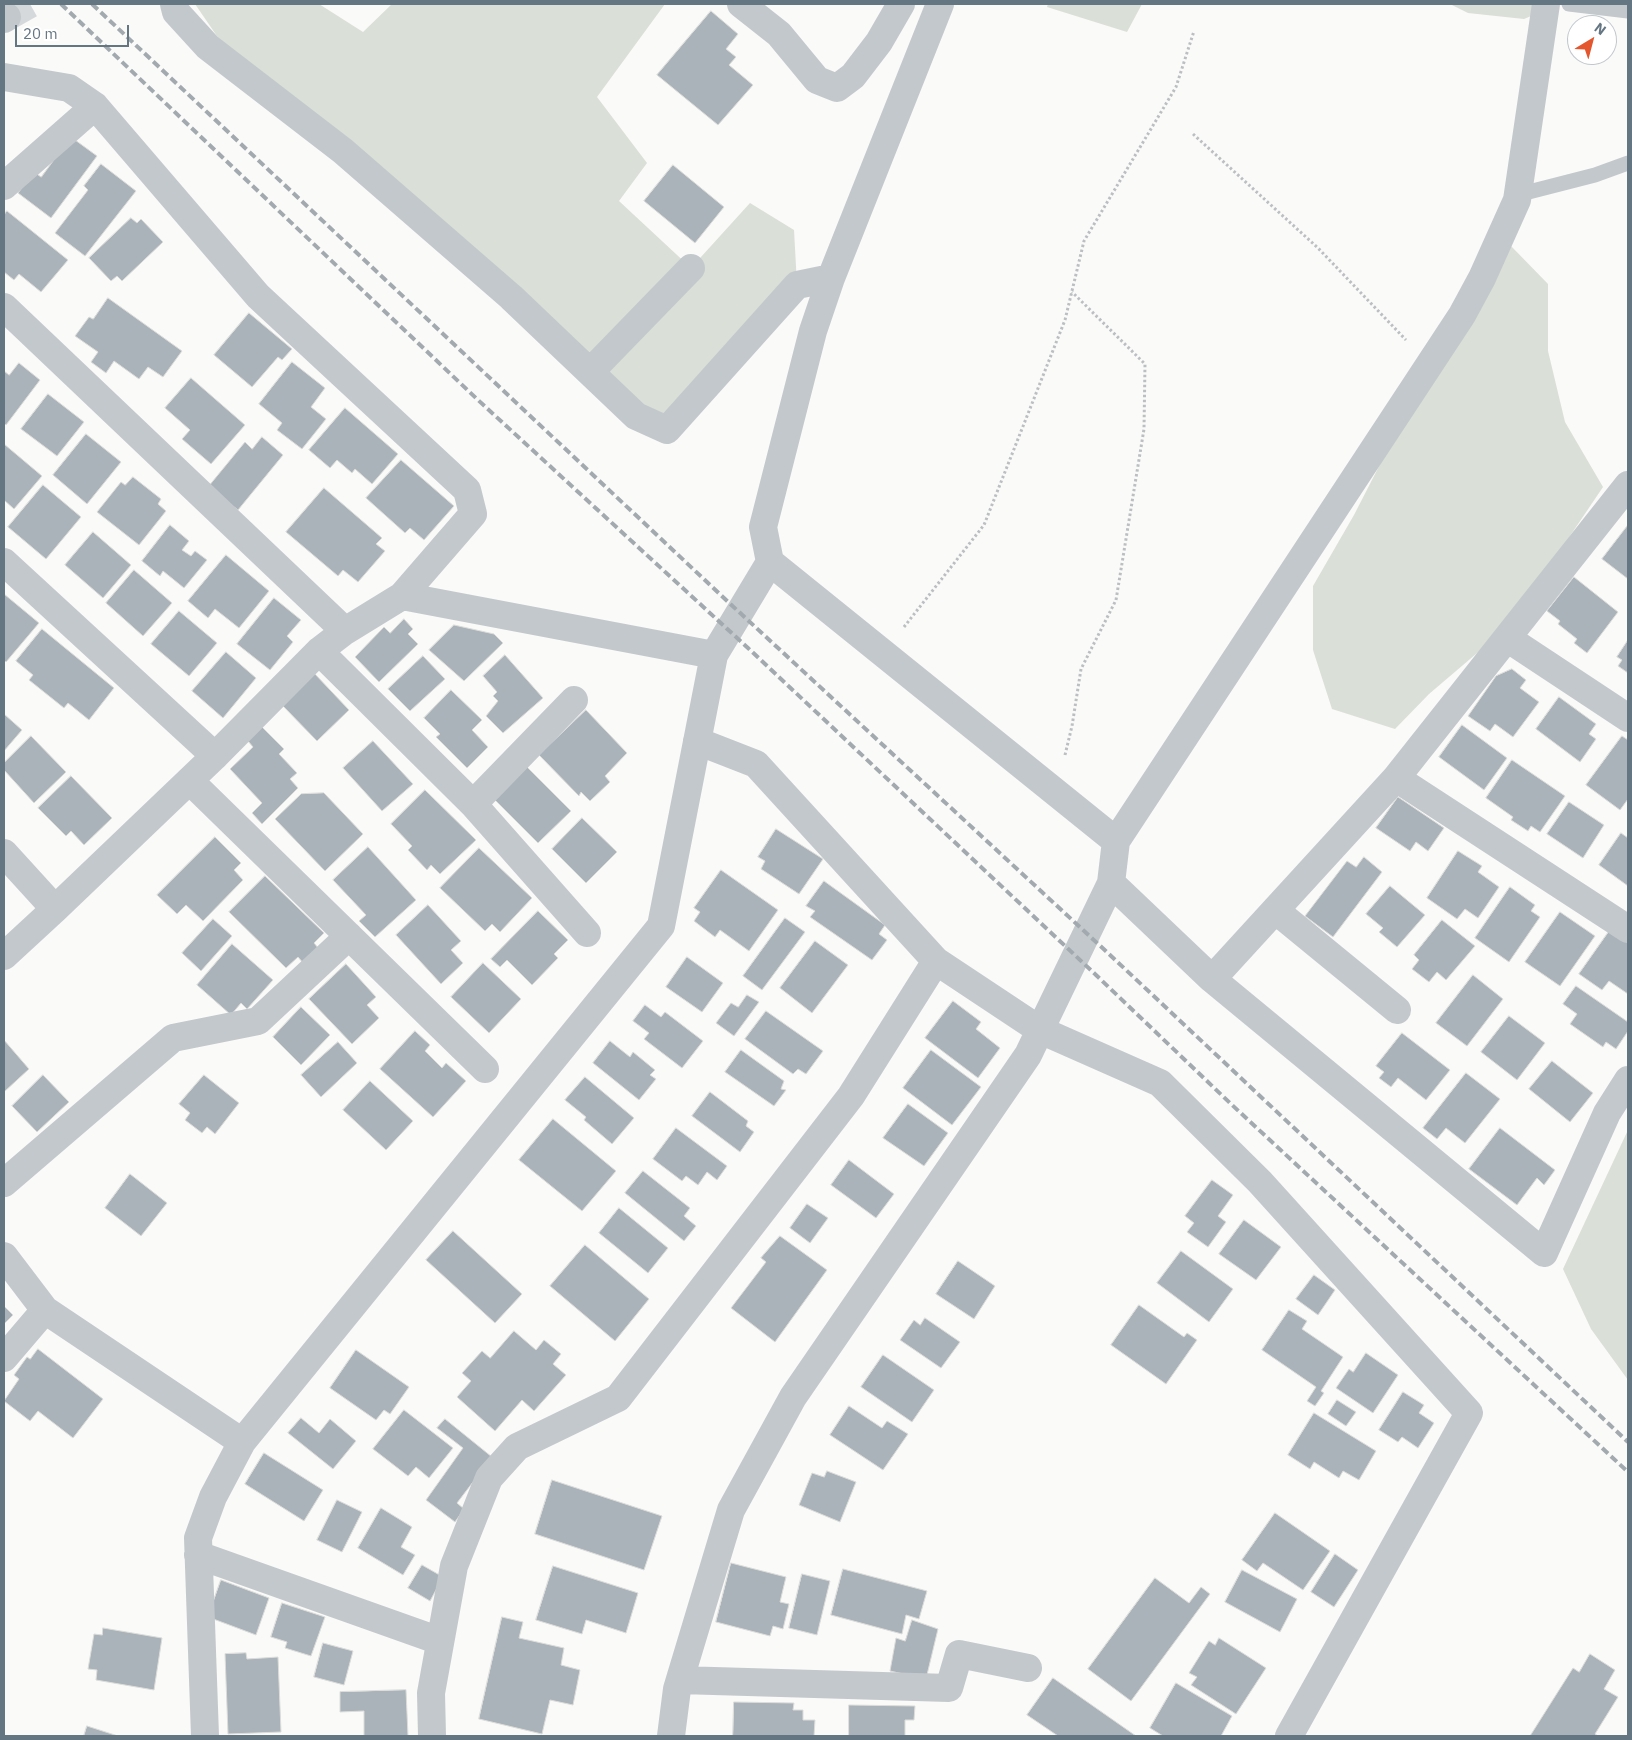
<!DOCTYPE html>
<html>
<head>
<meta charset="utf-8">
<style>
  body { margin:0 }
  #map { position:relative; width:1632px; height:1740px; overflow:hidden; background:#fafaf8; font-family:"IBM Plex Sans",sans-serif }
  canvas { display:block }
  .frame { position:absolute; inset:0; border:5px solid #657683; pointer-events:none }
  .north { position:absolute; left:1567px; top:15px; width:50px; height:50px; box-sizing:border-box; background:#fff; border:1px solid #c1c8cd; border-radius:50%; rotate:37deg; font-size:14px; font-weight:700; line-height:20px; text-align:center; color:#657683 }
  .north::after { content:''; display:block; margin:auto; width:18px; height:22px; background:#e4572e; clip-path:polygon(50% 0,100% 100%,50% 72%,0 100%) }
  .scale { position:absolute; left:15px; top:25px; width:114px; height:22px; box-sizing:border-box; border:2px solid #657683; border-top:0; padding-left:6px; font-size:15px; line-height:18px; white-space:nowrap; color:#657683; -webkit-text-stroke:4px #fff; paint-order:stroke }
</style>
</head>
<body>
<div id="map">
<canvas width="1632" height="1740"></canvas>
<div class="frame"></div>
<div class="north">N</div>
<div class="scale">20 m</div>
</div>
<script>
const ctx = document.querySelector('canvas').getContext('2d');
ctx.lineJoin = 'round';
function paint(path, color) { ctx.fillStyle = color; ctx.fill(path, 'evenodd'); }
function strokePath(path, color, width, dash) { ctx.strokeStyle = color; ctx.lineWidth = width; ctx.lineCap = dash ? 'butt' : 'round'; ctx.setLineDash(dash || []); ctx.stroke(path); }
const green = new Path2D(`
  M195,4H319L363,32L392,4H665L597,97L647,163L619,201L691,268L750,203L794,230L797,285L658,426L219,39Z
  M1048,4H1142L1127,32L1047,7Z
  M1450,4H1560L1524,19L1468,13Z
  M1511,246L1548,284V351L1565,422L1603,487L1549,567L1483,648L1429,694L1395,729L1332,709L1313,650V586L1354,515L1392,441Z
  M1628,1130V1380L1591,1329L1563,1269Z`);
const building = new Path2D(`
  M711,11L738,34L726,49L736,57L729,65L753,85L718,125L657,75Z
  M71,137L97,156L51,218L18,193L34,172L41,177Z
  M101,164L136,191L85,256L55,233L88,190L84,186Z
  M673,165L724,207L695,243L644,201Z
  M7,211L68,260L41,292L19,274L14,280L4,272V215Z
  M131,218L137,223L141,219L163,242L122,281L117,276L111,281L89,258Z
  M108,298L182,351L163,377L148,367L139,379L114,361L106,373L91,362L98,352L75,336L89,317L93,319Z
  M249,313L292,349L282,360L278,357L252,387L214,355Z
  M292,362L325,388L311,407L326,419L302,449L277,430L282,423L259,404Z
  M19,363L40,380L6,425L4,423V371L9,375Z
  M191,378L245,425L211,464L182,439L190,430L165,408Z
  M48,394L84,422L57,456L21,429Z
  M345,408L398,454L372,484L355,469L352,473L337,460L330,468L309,450Z
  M86,434L121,462L87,504L53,475Z
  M262,437L283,455L238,510L208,487L245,442L252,449Z
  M4,444L42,476L14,509L4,500Z
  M401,460L454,506L424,540L410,528L405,533L366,498Z
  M133,477L161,499L158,504L166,511L139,545L97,512L121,482L125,485Z
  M43,485L81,517L46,559L8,527Z
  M324,488L382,538L376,544L385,551L358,582L343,570L338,576L286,532Z
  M170,525L189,541L182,550L191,556L195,551L207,560L184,588L163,571L160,576L142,561Z
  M1628,525V579L1602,559Z
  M93,532L131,565L103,598L65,565Z
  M226,555L269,591L239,628L215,609L208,618L188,601Z
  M134,570L172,603L143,636L106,603Z
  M1574,577L1618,612L1587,653L1574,643L1577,639L1558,624L1560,621L1547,611Z
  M4,594L39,623L6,662L4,660Z
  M274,598L301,620L287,636L293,642L270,670L237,644Z
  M179,611L217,643L189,676L151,644Z
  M404,619L413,629L408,634L418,644L379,682L355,657L384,627L390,633Z
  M454,625L494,634L503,643L464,681L429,650Z
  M42,629L114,688L89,720L68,703L64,708L29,680L33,675L16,661Z
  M1628,640V673L1618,666L1622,660L1617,657Z
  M226,652L256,678L223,718L192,691Z
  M505,655L543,698L503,733L486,716L498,701L493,696L497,692L483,676Z
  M423,656L445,679L410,711L388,689Z
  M1512,669L1526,680L1520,688L1539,702L1513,737L1495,724L1490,731L1468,716L1496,676Z
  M314,673L349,710L317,741L282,705Z
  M451,690L482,720L472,730L488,747L467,768L436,737L440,734L424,718Z
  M1559,697L1596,724L1589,734L1596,739L1580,762L1536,729Z
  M586,710L627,753L605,776L610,782L590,801L581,792L579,796L539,755Z
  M4,714L22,730L4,751Z
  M1462,725L1507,758L1484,790L1439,757Z
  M262,727L284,749L279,754L297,773L290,779L298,788L262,824L252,813L262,803L230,769L253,747L248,741Z
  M31,736L66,772L34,803L4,770V763Z
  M1622,736L1628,740V799L1620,810L1586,785Z
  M373,741L413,784L382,811L343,768Z
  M1512,760L1565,796L1540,832L1531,826L1528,831L1511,820L1513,817L1486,798Z
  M525,765L571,811L538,843L493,798Z
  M71,776L112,818L84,845L71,831L66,836L38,808Z
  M425,790L476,840L440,874L431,865L427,870L408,850L412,846L391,824Z
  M324,793L363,834L325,871L275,819L301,794Z
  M1398,797L1444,828L1428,851L1416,842L1410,851L1376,828Z
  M1569,802L1604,825L1583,858L1547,834Z
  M582,818L617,852L586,883L552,849Z
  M776,829L823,859L799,894L761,869L765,861L758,857Z
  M1621,833L1628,838V886L1599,865Z
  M215,837L241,863L234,870L243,880L203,921L186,905L177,914L157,895Z
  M368,847L416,900L375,937L359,921L366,915L333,880Z
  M479,848L532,898L500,932L492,924L485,931L440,888Z
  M1458,851L1482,866L1478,872L1499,887L1478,918L1465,909L1457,919L1427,898Z
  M1364,857L1382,872L1333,937L1305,916L1347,861L1356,867Z
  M721,870L778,910L749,951L720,930L715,937L694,921L700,912L694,908Z
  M265,876L324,933L314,943L319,949L304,964L298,957L286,968L229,912Z
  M824,881L885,925L879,934L887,940L872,960L810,917L815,911L806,906Z
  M1390,886L1425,915L1397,947L1379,932L1383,928L1366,914Z
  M1510,887L1535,905L1531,911L1540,917L1509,962L1475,938Z
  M428,905L461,941L451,950L463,963L441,984L396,935Z
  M538,911L568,940L554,954L558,958L532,985L507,960L500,967L491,959Z
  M1560,912L1595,936L1560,986L1525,962Z
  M785,918L805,932L762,990L743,976Z
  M213,919L232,936L201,971L182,953Z
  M1442,920L1475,946L1446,980L1437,972L1429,982L1412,969L1419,960L1414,955Z
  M1610,930L1628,943V994L1609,981L1602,990L1579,974Z
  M815,941L848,965L812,1013L780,988Z
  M232,944L273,980L247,1009L241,1003L231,1015L197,985Z
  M687,957L723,983L702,1012L666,987Z
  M483,963L521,999L489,1033L451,997Z
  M346,964L376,997L367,1005L379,1018L352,1044L309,999Z
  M1473,975L1503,999L1467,1046L1436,1023Z
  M1576,986L1628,1022V1031L1616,1049L1606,1042L1603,1047L1570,1024L1577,1014L1563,1004Z
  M747,995L759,1002L734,1036L716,1023L731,1003L738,1007Z
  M953,1001L981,1022L976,1029L1000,1048L978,1078L925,1038Z
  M645,1005L661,1017L665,1012L703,1041L682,1068L644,1039L649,1033L633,1021Z
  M301,1007L330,1035L301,1065L273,1037Z
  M766,1011L823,1051L806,1074L798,1069L793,1074L745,1039Z
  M1509,1016L1545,1043L1517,1080L1481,1052Z
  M415,1031L430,1045L425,1051L442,1068L446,1063L466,1081L433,1117L380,1069Z
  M1402,1033L1450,1070L1426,1100L1398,1078L1391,1087L1379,1078L1384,1072L1376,1066Z
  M4,1040L29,1069L4,1092Z
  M610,1041L630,1057L633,1052L655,1070L650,1075L656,1079L639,1100L593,1063Z
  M338,1042L357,1063L321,1097L301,1075Z
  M741,1050L784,1081L781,1089L786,1090L774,1106L725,1072Z
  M931,1050L981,1087L952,1125L903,1088Z
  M1552,1061L1593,1093L1570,1122L1529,1089Z
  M1466,1073L1500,1099L1465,1143L1446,1128L1437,1139L1423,1128Z
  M43,1075L69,1102L37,1132L12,1106Z
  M204,1075L239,1103L215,1134L207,1127L202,1133L185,1120L190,1113L179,1104Z
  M585,1077L634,1118L612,1144L584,1120L586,1117L565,1100Z
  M370,1081L413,1121L386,1150L343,1110Z
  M710,1092L748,1121L746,1126L754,1132L740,1152L692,1116Z
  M908,1104L948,1133L924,1166L883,1138Z
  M553,1119L616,1171L582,1211L519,1160Z
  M676,1128L727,1166L717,1180L707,1172L698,1185L686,1176L682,1181L653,1159Z
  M1500,1128L1555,1170L1544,1185L1537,1178L1517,1205L1469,1169Z
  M849,1160L894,1194L876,1218L831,1185Z
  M643,1171L690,1208L684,1216L696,1226L684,1241L625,1193Z
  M130,1174L167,1203L141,1236L105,1208Z
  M1212,1180L1233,1195L1218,1216L1226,1222L1208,1247L1187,1232L1194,1223L1185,1216Z
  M807,1204L828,1218L810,1243L790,1228Z
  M619,1208L668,1248L648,1273L599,1233Z
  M1244,1220L1281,1247L1256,1280L1219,1254Z
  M453,1231L522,1294L495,1323L426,1260Z
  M780,1236L827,1270L775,1342L731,1308L766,1262L761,1258Z
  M585,1245L649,1299L615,1341L550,1286Z
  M1181,1251L1233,1289L1209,1322L1157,1283Z
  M958,1261L995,1286L974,1319L936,1294Z
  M1314,1275L1335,1290L1318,1315L1296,1299Z
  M1139,1305L1184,1337L1187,1333L1197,1340L1166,1384L1111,1345Z
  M4,1306L13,1315L4,1324Z
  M1289,1310L1307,1321L1302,1329L1343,1357L1321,1391L1324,1393L1315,1406L1307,1401L1316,1387L1262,1350Z
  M925,1318L960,1342L941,1368L900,1340L914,1320L920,1325Z
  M514,1331L536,1350L544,1340L561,1354L553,1364L566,1375L534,1411L522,1400L495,1431L457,1397L471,1381L462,1373L482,1351L490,1358Z
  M38,1349L103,1399L73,1438L38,1411L30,1421L4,1401L19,1379L14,1375L27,1357L30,1359Z
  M356,1350L409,1387L390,1414L384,1410L376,1420L330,1388Z
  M1366,1353L1398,1375L1373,1413L1336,1388L1349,1369L1353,1372Z
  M883,1355L934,1390L912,1422L861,1387Z
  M1403,1392L1424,1405L1419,1413L1434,1423L1418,1448L1402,1437L1398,1442L1379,1430Z
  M1337,1400L1356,1412L1346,1426L1328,1414Z
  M849,1406L882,1428L887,1421L908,1434L883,1470L830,1435Z
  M404,1410L453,1448L429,1478L416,1467L408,1476L373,1449Z
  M1314,1413L1376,1451L1359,1480L1343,1471L1339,1478L1314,1462L1310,1469L1288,1455Z
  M301,1418L319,1433L330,1419L356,1441L333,1469L288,1433Z
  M445,1419L492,1457L457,1503L464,1509L455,1522L426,1500L463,1448L437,1428Z
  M264,1453L323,1490L304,1521L245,1484Z
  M827,1471L856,1482L840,1522L799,1505L812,1473L824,1477Z
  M552,1480L662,1516L644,1570L535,1534Z
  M337,1500L362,1512L342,1552L317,1540Z
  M381,1508L412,1527L401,1547L415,1555L403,1575L358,1548Z
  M1275,1513L1330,1551L1303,1590L1263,1563L1257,1571L1242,1560Z
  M1335,1554L1358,1570L1334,1607L1311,1592Z
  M731,1563L786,1577L780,1602L789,1604L783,1629L773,1626L770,1636L716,1622Z
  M422,1565L443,1577L430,1601L408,1588Z
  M553,1566L638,1593L626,1633L586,1620L582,1634L536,1620Z
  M843,1569L927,1591L919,1619L906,1615L902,1634L831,1615Z
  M1242,1570L1297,1599L1280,1632L1225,1602Z
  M802,1574L830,1581L817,1635L789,1628Z
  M1155,1578L1189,1603L1201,1587L1210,1594L1131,1701L1088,1669Z
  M221,1580L269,1598L256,1635L208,1617Z
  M282,1603L325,1617L311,1656L285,1648L287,1642L271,1637Z
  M502,1617L523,1622L519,1638L564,1648L561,1665L580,1670L573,1705L550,1700L542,1734L479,1719Z
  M912,1620L938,1629L926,1679L890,1671L896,1638L905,1641Z
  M103,1628L162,1638L154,1690L96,1680L97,1670L88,1669L94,1634L102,1635Z
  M1219,1638L1266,1668L1236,1714L1191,1685L1197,1677L1189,1673L1209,1641L1215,1645Z
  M323,1643L353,1651L344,1685L314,1677Z
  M246,1653L247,1659L278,1657L281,1732L228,1734L225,1654Z
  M1590,1654L1615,1670L1604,1689L1618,1697L1595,1734L1598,1736H1530L1573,1668L1579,1672Z
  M1053,1678L1136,1736H1058L1027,1715Z
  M1176,1683L1232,1716L1221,1736H1163L1150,1728Z
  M406,1690L408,1736H364V1711L340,1712V1692Z
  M734,1702L794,1703L793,1710H803V1720H815L814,1736H733Z
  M849,1705L915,1706L914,1720H905V1736H849Z
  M87,1726L118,1736H84Z`);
const streetTunnel = new Path2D(`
  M7,17L30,4`);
const path = new Path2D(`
  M1193,134L1318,248L1406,340
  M904,627L984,525L1065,320L1084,241L1176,87L1194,31
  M1065,755L1072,726L1081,669L1116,600L1144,429L1145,364L1072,292`);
const lane = new Path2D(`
  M1569,4L1628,11
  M1517,195L1595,175L1628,163`);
const street = new Path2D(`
  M174,4L176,12L208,47L343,151L511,297L636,416L667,430L797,285L831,278
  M741,4L779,34L817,80L837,88L853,76L879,42L901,4
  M940,4L831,278L813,331L763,527L770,562L1116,841
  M4,19L7,17
  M4,77L69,88L95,106L258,296L467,490L473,514L402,596
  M4,186L95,106
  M4,307L345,631
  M590,372L691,268
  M4,562L215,756
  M1507,638L1628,718
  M319,651L473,804L574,700
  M1396,778L1628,929
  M190,781L485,1069
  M473,804L587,933
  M4,853L55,909
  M1111,883L1212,979L1544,1253L1607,1113L1628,1080
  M1275,910L1397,1010
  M4,956L55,909L215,756L319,651L345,631L402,596L714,655
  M936,961L1040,1030L1160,1083L1260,1182L1469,1413L1289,1736
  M1212,979L1396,778L1628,485
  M4,1183L173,1038L258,1021L349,936
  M4,1256L45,1310L242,1442
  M4,1358L45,1310
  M198,1555L440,1641
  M680,1680L949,1688L959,1654L1028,1668
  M205,1736L198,1538L213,1497L242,1442L661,926L714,655L770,562
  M432,1736L431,1693L454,1566L489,1478L517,1447L618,1398L851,1096L936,961L756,764L697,741
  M671,1736L677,1689L731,1510L793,1397L1028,1055L1111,883L1116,841L1462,315L1482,278L1517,200L1546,4`);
const rail = new Path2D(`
  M61,4L478,400L748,648L1096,975L1231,1104L1628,1472
  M92,4L725,599L1109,954L1628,1442`);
paint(green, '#dadfd7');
paint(building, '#aab3b9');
strokePath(building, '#dcdcda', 1);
strokePath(streetTunnel, '#d5d9db', 28, [28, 14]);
strokePath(path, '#bbbfc2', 3, [2.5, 2.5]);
strokePath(lane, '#c3c8cc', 15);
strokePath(street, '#c3c8cc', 28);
strokePath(rail, '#a2aab0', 4, [8, 4]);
</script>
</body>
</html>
